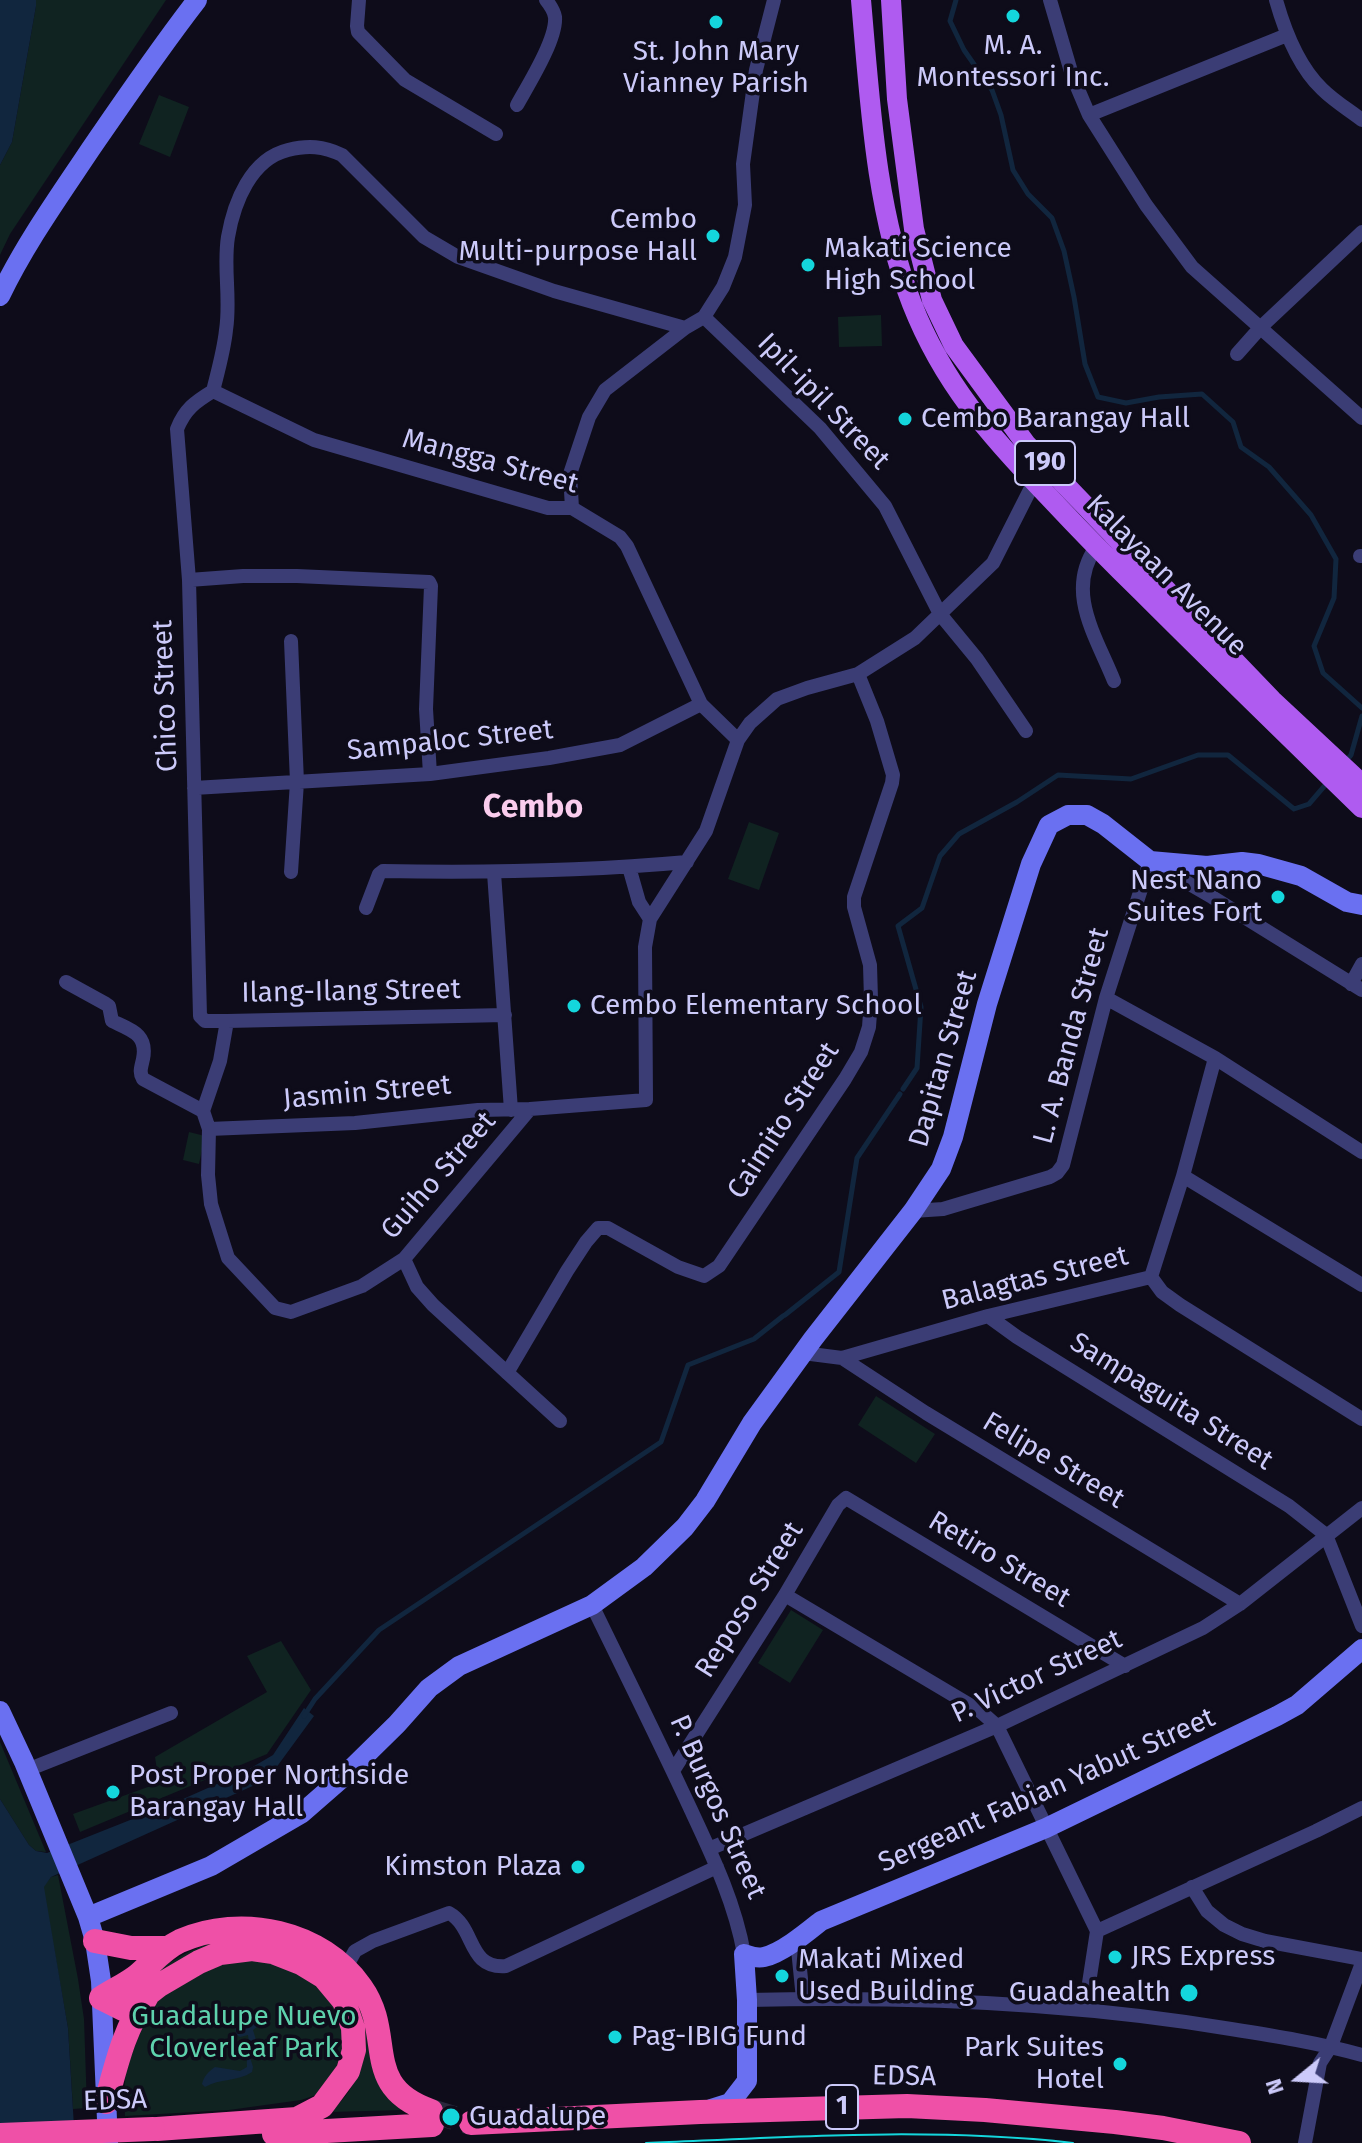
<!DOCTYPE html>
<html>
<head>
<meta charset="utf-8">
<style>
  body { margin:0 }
  #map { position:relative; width:1362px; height:2143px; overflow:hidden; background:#0e0c1a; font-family:"Fira Sans",sans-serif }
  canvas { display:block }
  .north { position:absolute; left:1258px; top:2039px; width:80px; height:80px; -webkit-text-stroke:6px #0e0c1a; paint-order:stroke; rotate:252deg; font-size:22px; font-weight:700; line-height:32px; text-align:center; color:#cccafa }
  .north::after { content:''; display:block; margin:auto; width:28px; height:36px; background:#cccafa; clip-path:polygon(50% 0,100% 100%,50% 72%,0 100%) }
</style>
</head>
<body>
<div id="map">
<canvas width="1362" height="2143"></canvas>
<div class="north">N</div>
</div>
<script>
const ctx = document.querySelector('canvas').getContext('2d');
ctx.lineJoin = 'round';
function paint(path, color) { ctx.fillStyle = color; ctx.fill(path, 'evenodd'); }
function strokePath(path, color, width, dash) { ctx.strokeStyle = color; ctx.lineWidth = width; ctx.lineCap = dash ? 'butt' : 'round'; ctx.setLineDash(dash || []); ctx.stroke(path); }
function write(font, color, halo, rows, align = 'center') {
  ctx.font = font + ' "Fira Sans",sans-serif'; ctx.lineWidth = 7; ctx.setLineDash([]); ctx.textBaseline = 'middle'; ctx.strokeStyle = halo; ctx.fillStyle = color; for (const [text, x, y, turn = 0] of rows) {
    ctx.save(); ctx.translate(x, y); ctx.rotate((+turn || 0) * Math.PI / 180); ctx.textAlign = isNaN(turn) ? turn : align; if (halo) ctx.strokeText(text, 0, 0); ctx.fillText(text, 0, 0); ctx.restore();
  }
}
const green = new Path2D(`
  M36,0H166L10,234L0,255V165L12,142L36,6Z
  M159,95L189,107L170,157L139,144Z
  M881,315L882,346L839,347L838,317Z
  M749,822L779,833L759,890L728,879Z
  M189,1132L205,1136L199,1164L183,1160Z
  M876,1396L935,1434L916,1463L858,1425Z
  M791,1610L823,1630L790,1683L758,1663Z
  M281,1641L311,1690L267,1754L80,1832L73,1814L159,1783L155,1757L267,1692L247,1656Z
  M0,1742L46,1852L36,1851L29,1845L0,1799Z
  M58,1875L78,1979L84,2019L87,2108L73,2109L68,2028L43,1887L51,1877Z
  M257,1935C299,1940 355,1969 364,2016C371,2054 367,2085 402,2110L331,2112C412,2038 327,1928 233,1942C195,1948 165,1972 136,1993L132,1994L130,1992C136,1983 146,1978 155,1972C187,1951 217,1935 257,1935Z
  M250,1956L300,1971L331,2000L341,2024L344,2047L338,2072L319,2094L301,2100L229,2110L125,2116L124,2094L126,2069L148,2013L160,1999L195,1973Z`);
const water = new Path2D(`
  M0,0H36V6L12,142L0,165Z
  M304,1708L314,1716L273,1772L257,1784L51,1877L44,1887L68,2028L75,2143H0V1799L29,1845L36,1851L47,1853L183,1799L244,1772L273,1755Z
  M236,2007C247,2013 260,2010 267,2014L266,2020L253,2030L257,2043L250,2057L253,2067L252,2072C237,2082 220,2078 205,2087L202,2084C204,2076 208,2072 215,2067L240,2071L247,2067C246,2056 250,2046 248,2035L240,2037L236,2034L233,2015Z`);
const stream = new Path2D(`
  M956,0L950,21L964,50L992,90L1001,115L1013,170L1028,194L1052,218L1064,251L1074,297L1085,364L1098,397L1126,403L1159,397L1202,394L1233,422L1241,447L1269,467L1311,515L1336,559L1334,598L1314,646L1323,673L1362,708
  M1344,763L1351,755L1362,716
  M903,1089L917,1068L921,1007L898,926L922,908L940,856L959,834L1017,802L1058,775L1131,779L1198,755H1228L1294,809L1309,804L1327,783
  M785,1315L839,1272L857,1158L900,1094
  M304,1716L315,1699L379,1630L661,1442L688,1365L754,1339L783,1316`);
const highwayTunnel = new Path2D(`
  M431,2111L471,2123`);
const street = new Path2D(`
  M359,0L357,26L358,32L405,80L496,134
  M1050,0L1072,75L1089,115L1146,205L1192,267L1362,418
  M1276,0C1285,32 1298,66 1322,89C1334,101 1349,110 1362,120
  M517,105C528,85 557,39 555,17C554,11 550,5 546,0
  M1089,115L1287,35
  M704,317L820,428L885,506L940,614L977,659L1026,731
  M1237,354L1261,327L1362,232
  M213,391C195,402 185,409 177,429L189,580L200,1016L205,1021H227L505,1015
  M213,391C218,371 224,350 226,330C231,299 223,267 228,237C234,202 251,159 288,150C308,145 323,146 342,155L424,237L458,257L554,291L685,328
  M213,391L314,440L548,508H572L620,537L627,546L701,704L738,740
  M572,508L570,474L589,417L605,390L685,328L704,317L723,287L735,257L745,205L743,164L756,70L774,0
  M1096,547C1065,592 1096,636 1114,681
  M1360,556H1362
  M189,580L243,576H297L429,582L431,586L426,709L430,774
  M291,641L297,782L291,872
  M194,788L430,774L549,758L620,745L701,704
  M629,867L639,902L650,919
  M494,873L511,1110
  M366,908L379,874L383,871C484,873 586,871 687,862
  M66,982L106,1004L109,1006L112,1021C131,1030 148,1034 143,1059C141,1068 139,1072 143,1079L203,1111
  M1351,984L1362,964
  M1106,998L1215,1058L1362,1152
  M227,1021L220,1061L203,1111L209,1129L208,1175L211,1204L228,1258L275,1308L291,1312L362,1286L404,1259L530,1109
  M209,1129L355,1123L478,1110L530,1109L646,1100L645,947L650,919L706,831L738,740L750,723L777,699L807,688L858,674L915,638L993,563L1034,482
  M1183,1176L1362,1285
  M913,1211L943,1209L1050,1177L1057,1173L1063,1165L1106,998L1150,861L1212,897L1362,990
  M404,1259L417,1287L433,1305L560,1421
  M1151,1277L1162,1292L1180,1305L1362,1419
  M1151,1277L1183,1176L1215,1058
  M988,1316L1017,1337L1289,1506L1326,1535L1362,1626
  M803,1353L842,1358L988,1316L1151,1277
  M842,1358L926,1413L1240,1604
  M507,1373L567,1271L586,1242L598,1228H608L678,1267L704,1276L719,1266L845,1079L861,1052L869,1027L871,999L870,965L854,907V897L892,783L893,775L877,721L858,674
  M785,1595L980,1711L997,1726L1097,1931L1085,2009
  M592,1605C625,1673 659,1741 691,1810C713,1857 735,1903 744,1954
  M27,1770L171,1713
  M673,1771L785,1595L838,1505L846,1498L1125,1666
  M709,1849L997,1726L1203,1628L1240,1604L1362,1508
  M1192,1887L1207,1911L1224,1925L1242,1934L1265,1941L1362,1959
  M1097,1931L1316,1831L1362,1808
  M797,1939L803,1999
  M345,1969L355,1951L373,1941L449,1913C476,1928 467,1969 506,1966L717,1867
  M747,2000C909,1996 1071,2002 1231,2029C1275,2036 1319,2043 1362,2055
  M1305,2143L1320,2063L1331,2046L1362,1963`);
const secondary = new Path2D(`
  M0,296C25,244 58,198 90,150C125,99 159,49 197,0
  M0,1711L24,1762L88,1917L95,1941L101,1981L108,2143
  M88,1917L211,1866L302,1813L341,1779L397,1724L429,1688L459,1666L592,1605L644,1567L685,1527L705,1501L752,1423L813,1339L913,1211L941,1169L953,1137L987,1004L1031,864L1049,825L1068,815H1087L1103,824L1150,861L1207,866L1242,862L1258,864L1301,876L1347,902L1362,905
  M711,2109L730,2103L747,2081V2000L744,1954C750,1956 756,1959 764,1957C782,1953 806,1933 821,1921L1046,1828L1277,1716L1297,1705L1362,1649`);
const primary = new Path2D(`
  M861,0C870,101 875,208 912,304C943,383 990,436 1048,496C1078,528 1109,560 1141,591C1214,664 1288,736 1362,808
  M891,0L897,99L914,229L932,300L954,346L1026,444L1272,700L1362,784`);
const highway = new Path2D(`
  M95,1941L131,1948H166
  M101,1998L123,2009L135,2004L158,1986L199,1962L220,1953L252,1949L273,1952L301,1963L324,1977L344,2001L353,2028L354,2050L348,2071L322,2106L297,2119L157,2129
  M101,1998C113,1990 127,1984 138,1975C152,1963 163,1949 180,1941C241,1914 322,1931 361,1987C396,2036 359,2086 431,2111
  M106,2102C116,2066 124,2029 146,1998
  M471,2123L700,2112L907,2106L985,2110L1115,2122L1163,2128L1239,2143
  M274,2134L432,2125`);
const tram = new Path2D(`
  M646,2143C788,2137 931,2127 1073,2143`);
const highwayBridge = new Path2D(`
  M0,2135L153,2129`);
const markers = [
  [1013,16,8,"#14d6dc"],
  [716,22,8,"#14d6dc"],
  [713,236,8,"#14d6dc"],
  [808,265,8,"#14d6dc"],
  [905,419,8,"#14d6dc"],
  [1278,897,8,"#14d6dc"],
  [574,1006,8,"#14d6dc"],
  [113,1792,8,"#14d6dc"],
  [578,1867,8,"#14d6dc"],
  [1115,1957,8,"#14d6dc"],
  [782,1976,8,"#14d6dc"],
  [1189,1993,10,"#14d6dc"],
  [615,2037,8,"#14d6dc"],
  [1120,2064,8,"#14d6dc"],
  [451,2117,10,"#14d6dc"]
];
const shields = [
  [1045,463,60],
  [842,2107,32]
];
const shieldNames = [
  ["190",1045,463],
  ["1",842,2107]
];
const poiNames = [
  ["M. A.",1013,46,"center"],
  ["Montessori Inc.",1013,78,"center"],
  ["St. John Mary",716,52,"center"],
  ["Vianney Parish",716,84,"center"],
  ["Cembo",697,220,"right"],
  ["Multi-purpose Hall",697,252,"right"],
  ["Makati Science",824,249],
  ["High School",824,281],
  ["Cembo Barangay Hall",921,419],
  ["Nest Nano",1262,881,"right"],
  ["Suites Fort",1262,913,"right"],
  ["Cembo Elementary School",590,1006],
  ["Post Proper Northside",129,1776],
  ["Barangay Hall",129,1808],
  ["Kimston Plaza",562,1867,"right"],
  ["JRS Express",1131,1957],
  ["Makati Mixed",798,1960],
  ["Used Building",798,1992],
  ["Guadahealth",1171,1993,"right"],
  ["Pag-IBIG Fund",631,2037],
  ["Park Suites",1104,2048,"right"],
  ["Hotel",1104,2080,"right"],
  ["Guadalupe",469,2117]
];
const streetNames = [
  ["Ipil-ipil Street",823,402,46],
  ["Mangga Street",490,462,15],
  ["Kalayaan Avenue",1166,576,45],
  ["Chico Street",166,696,-92],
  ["Sampaloc Street",450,741,-6],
  ["Ilang-Ilang Street",351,992,-1],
  ["L. A. Banda Street",1072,1036,-75],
  ["Dapitan Street",944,1059,-74],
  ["Jasmin Street",367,1093,-5],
  ["Caimito Street",784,1121,-57],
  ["Guiho Street",439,1176,-49],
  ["Balagtas Street",1035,1279,-14],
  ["Sampaguita Street",1171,1402,32],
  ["Felipe Street",1053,1461,31],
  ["Retiro Street",999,1560,31],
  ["Reposo Street",750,1600,-58],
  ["P. Victor Street",1037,1677,-25],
  ["Sergeant Fabian Yabut Street",1047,1791,-24],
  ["P. Burgos Street",717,1807,66],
  ["EDSA",904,2077,1],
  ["EDSA",115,2101,-2]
];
const parkNames = [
  ["Guadalupe Nuevo",244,2017],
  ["Cloverleaf Park",244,2049]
];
const quarterNames = [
  ["Cembo",533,808]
];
paint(green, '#102321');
paint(water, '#11263e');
strokePath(stream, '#11263e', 5);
strokePath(highwayTunnel, '#2a283c', 24, [24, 12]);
strokePath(street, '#3b3d75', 14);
strokePath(secondary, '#6a70f1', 20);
strokePath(primary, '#af5bf0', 20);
strokePath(highway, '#ef50a7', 24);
strokePath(tram, '#14d6dc', 2);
strokePath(highwayBridge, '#ef50a7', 24);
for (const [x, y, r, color] of markers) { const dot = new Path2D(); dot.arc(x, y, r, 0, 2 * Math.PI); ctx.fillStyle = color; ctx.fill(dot); strokePath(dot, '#0e0c1a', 3); }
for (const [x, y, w] of shields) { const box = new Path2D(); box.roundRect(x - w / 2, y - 22, w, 44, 6); ctx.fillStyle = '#0e0c1a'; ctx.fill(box); strokePath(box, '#cccafa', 2); }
write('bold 26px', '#cccafa', null, shieldNames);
write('28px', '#cccafa', '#0e0c1a', poiNames, 'left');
write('28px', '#cccafa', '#0e0c1a', streetNames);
write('28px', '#5ed2ad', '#0e0c1a', parkNames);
write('bold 32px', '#facced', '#0e0c1a', quarterNames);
</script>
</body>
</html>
